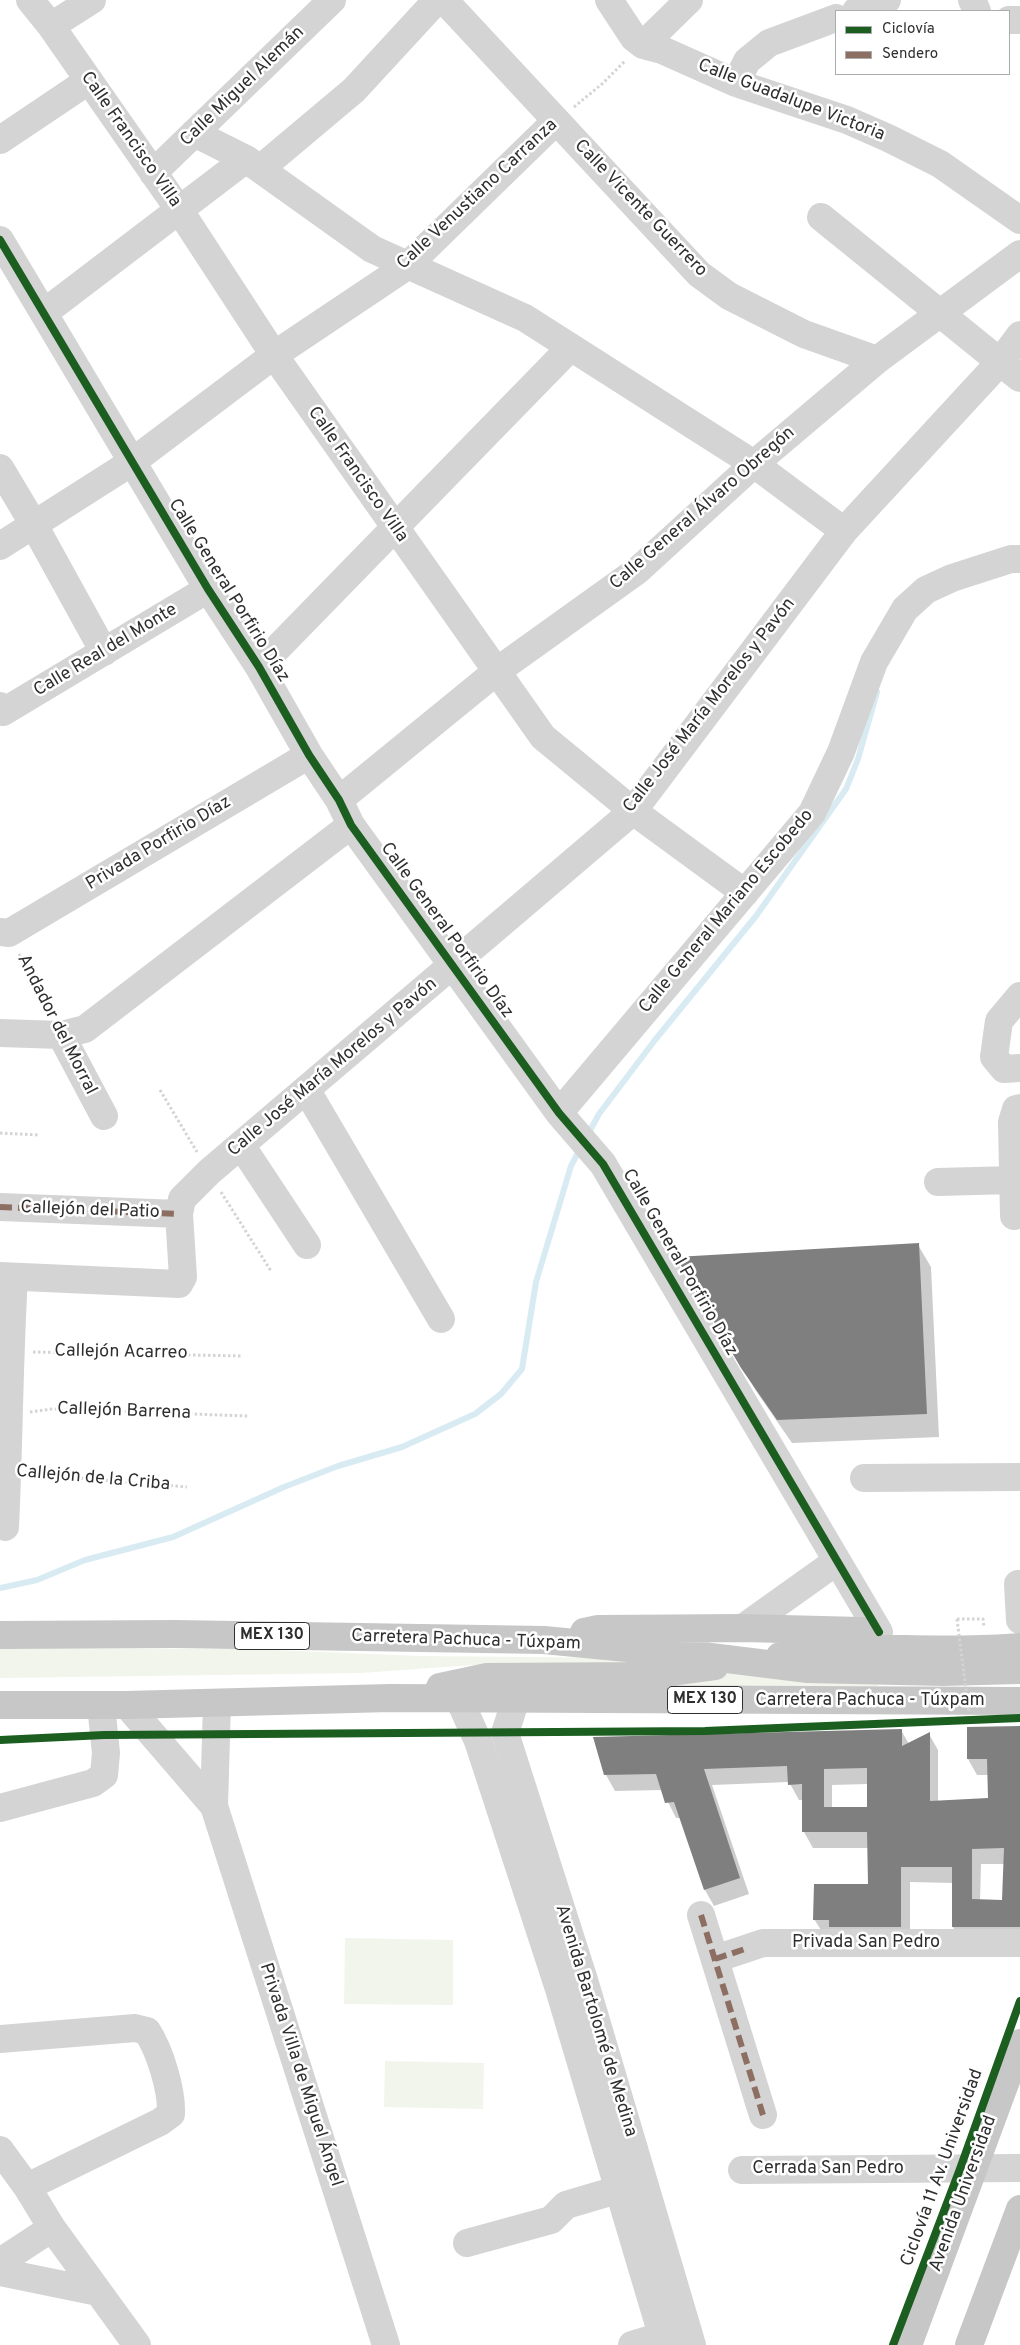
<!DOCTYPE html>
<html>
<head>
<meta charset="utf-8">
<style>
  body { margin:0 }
  #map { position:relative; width:1020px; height:2345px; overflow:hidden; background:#fff; font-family:Overpass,sans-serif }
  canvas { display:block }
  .legend { position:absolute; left:835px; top:10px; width:175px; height:65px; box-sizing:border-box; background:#fff; border:1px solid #acacac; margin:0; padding:6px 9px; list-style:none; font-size:15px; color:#2f2f2f }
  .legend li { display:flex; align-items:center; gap:10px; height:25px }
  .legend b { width:25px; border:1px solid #acacac }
</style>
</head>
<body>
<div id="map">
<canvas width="1020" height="2345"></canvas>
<ul class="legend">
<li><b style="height:6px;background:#1b5e20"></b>Ciclovía</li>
<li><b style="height:6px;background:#8d6e63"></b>Sendero</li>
</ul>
</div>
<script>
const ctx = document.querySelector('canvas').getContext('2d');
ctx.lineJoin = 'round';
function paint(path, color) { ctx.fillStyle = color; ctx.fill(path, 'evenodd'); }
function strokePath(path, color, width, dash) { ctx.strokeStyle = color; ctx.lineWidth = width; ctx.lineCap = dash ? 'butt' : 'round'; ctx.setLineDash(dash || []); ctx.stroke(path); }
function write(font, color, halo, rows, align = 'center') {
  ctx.font = font + ' Overpass,sans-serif'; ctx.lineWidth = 5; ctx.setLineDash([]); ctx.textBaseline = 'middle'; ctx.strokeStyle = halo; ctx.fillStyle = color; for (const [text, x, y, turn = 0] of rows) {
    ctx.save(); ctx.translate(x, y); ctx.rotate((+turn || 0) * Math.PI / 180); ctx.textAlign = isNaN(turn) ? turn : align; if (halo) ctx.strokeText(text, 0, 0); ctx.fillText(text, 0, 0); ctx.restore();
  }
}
const green = new Path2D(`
  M0,1648L249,1649L421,1656L635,1658V1666L473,1665L361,1673L0,1678Z
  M746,1670L878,1682V1686L665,1687L663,1685Z
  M345,1938L453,1940V2005L344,2004Z
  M385,2061L484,2063L483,2109L384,2107Z`);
const shadow = new Path2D(`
  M918,1245L931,1267L939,1437L792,1443L756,1391L678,1258Z
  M1020,1727V1944L962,1943L953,1927V1883L910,1882V1943L824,1935L814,1919L869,1885L868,1848H813L804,1832L803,1800H799L789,1782L712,1785L749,1894L714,1906L705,1890L680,1818H676L662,1790L615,1791L606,1775L901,1730L909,1744L929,1734L938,1750V1802L989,1799L988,1775H977L968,1759V1728ZM868,1784V1808H832V1785ZM981,1864H1005L1004,1901H980Z`);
const stream = new Path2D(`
  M587,1136L599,1114L655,1040L756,916L846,789L858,759L877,692
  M0,1588L37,1580L85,1560L173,1537L284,1487L338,1466L402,1447L475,1414L501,1394L522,1369L536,1282L571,1166L580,1149`);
const building = new Path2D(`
  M919,1243L927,1414L777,1420L741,1368L676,1257Z
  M1020,1726V1927H952V1867H901V1927H829V1920H813L814,1884H868L867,1832H802V1784L788,1785L787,1766L704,1769L740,1878L704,1890L674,1802L665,1803L656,1774L604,1775L593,1737L902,1729V1746L930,1732V1801L988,1798L987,1759H967V1727ZM867,1768V1807H824V1769ZM1004,1848L1002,1900L972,1899V1849Z`);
const path = new Path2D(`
  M574,107L602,84L625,61
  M19,954L50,1012
  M160,1090L197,1152
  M0,1133L39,1135
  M221,1192L271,1271
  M33,1352L243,1356
  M30,1412L52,1409L248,1416
  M31,1474L187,1487
  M957,1619H983L984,1627`);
const minor = new Path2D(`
  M30,0L51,26L180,211L274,355L543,737L633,811L745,893
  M444,0L699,274L729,296L804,334L877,360
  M609,0L634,38L643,45L662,50L736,83L847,120L888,138L940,164L1020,220
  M972,0L977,11
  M856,11L887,0
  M1009,20H1020
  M51,26L92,0
  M643,45L689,0
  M736,83L747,61L769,43L836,18
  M194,133L246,159L372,249L525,318L754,464L844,531
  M0,140L88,81
  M260,169L354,90L437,0
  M153,173L332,0
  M821,217L1020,378
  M0,240L208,589L259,667L309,755L339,800L351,825L559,1113L603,1164L879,1632
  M45,312L246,159
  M0,468L34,525L104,652
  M0,546L132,462L274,355L407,266L556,121
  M259,667L570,348
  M0,706L3,712L208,589
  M339,800L497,671L638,570L754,464L877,360L1020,254
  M0,932L9,933L309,755
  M1020,996L999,1021L994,1057L1004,1069L1020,1068
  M0,1033L61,1035L85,1029L351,825
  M61,1035L104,1116
  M306,1089L441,1319
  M559,1113L812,813L841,752L874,662L905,609L926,590L952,578L1011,559H1020
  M241,1145L307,1245
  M938,1182L1013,1180
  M0,1207L179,1214
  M1014,1216L1012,1122L1016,1109L1020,1108
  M0,1276L179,1284L183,1277L179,1214L182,1199L209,1172L633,811L844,531L1000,362L1020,335
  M864,1478L1020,1477
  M5,1527C9,1444 9,1360 14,1277
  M1020,1584H1018L1020,1620
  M743,1628L837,1561
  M459,1699L478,1741L559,1989L665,2345
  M516,1699L505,1733L584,1980L692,2345
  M217,1703L214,1806L386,2345
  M127,1705L214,1806
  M0,1808L93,1783L104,1775L106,1753L101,1705
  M701,1915L763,2115
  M715,1959L763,1943H1020
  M0,2039L135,2028L147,2031C160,2051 172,2090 171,2114L160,2122L27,2187
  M0,2150L27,2187L52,2228L137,2345
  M742,2170L1020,2168
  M467,2243L551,2220L566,2205L620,2189
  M0,2262L52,2228
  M0,2272L98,2292
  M632,2345L662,2336`);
const major = new Path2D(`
  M584,1632L598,1629L743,1628L861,1631
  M0,1635L175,1634L544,1640L678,1653L808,1669L943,1672L1020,1670
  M780,1656C859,1641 940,1655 1020,1647
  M440,1687L487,1677L640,1676L715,1666
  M0,1705H127L390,1698L1020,1701
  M908,2345L1020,2043
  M969,2345L1020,2209`);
const pathBridge = new Path2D(`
  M957,1619L969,1713`);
const quiet = new Path2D(`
  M0,1207L179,1214
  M701,1915L763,2115
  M715,1959L748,1948`);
const cycleway = new Path2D(`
  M0,240L208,589L259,667L309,755L339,800L351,825L559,1113L603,1164L879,1632
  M0,1740L104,1735L705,1731L1020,1718
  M893,2345L960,2169L1020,2001`);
const shields = [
  [272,1636,75],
  [705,1700,75]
];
const shieldNames = [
  ["MEX 130",272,1636],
  ["MEX 130",705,1700]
];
const streetNames = [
  ["Calle Miguel Alemán",243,87,-44],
  ["Calle Guadalupe Victoria",791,101,21],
  ["Calle Francisco Villa",130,140,55],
  ["Calle Venustiano Carranza",478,195,-43],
  ["Calle Vicente Guerrero",640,209,46],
  ["Calle Francisco Villa",357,475,55],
  ["Calle General Álvaro Obregón",703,509,-41],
  ["Calle General Porfirio Díaz",228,591,58],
  ["Calle Real del Monte",106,651,-31],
  ["Calle José María Morelos y Pavón",710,706,-52],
  ["Privada Porfirio Díaz",159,844,-31],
  ["Calle General Mariano Escobedo",727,912,-50],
  ["Calle General Porfirio Díaz",446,931,54],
  ["Andador del Morral",56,1025,63],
  ["Calle José María Morelos y Pavón",333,1068,-40],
  ["Callejón del Patio",90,1211,2],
  ["Calle General Porfirio Díaz",679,1263,60],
  ["Callejón Acarreo",121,1353,1],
  ["Callejón Barrena",124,1412,2],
  ["Callejón de la Criba",93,1479,5],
  ["Carretera Pachuca - Túxpam",466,1641,2],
  ["Carretera Pachuca - Túxpam",870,1701],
  ["Privada San Pedro",866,1943],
  ["Avenida Bartolomé de Medina",595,2021,73],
  ["Privada Villa de Miguel Ángel",300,2075,72],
  ["Ciclovía 11 Av. Universidad",943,2168,-70],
  ["Cerrada San Pedro",828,2169],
  ["Avenida Universidad",964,2194,-70]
];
paint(green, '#f2f5ec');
paint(shadow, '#0003');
strokePath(stream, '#d8ebf2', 6);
paint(building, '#7f7f7f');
strokePath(path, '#d4d4d4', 3, [2.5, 2.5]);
strokePath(minor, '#d4d4d4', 28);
strokePath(major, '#c7c7c7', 28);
strokePath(pathBridge, '#d4d4d4', 3, [2.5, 2.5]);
strokePath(quiet, '#8d6e63', 6, [12, 6]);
strokePath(cycleway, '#1b5e20', 8);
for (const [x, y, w] of shields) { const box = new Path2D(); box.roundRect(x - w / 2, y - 13.5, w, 27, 4); ctx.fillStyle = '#fff'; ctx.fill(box); strokePath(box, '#2f2f2f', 1); }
write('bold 16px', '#2f2f2f', null, shieldNames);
write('18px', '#2f2f2f', '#fff', streetNames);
</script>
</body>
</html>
